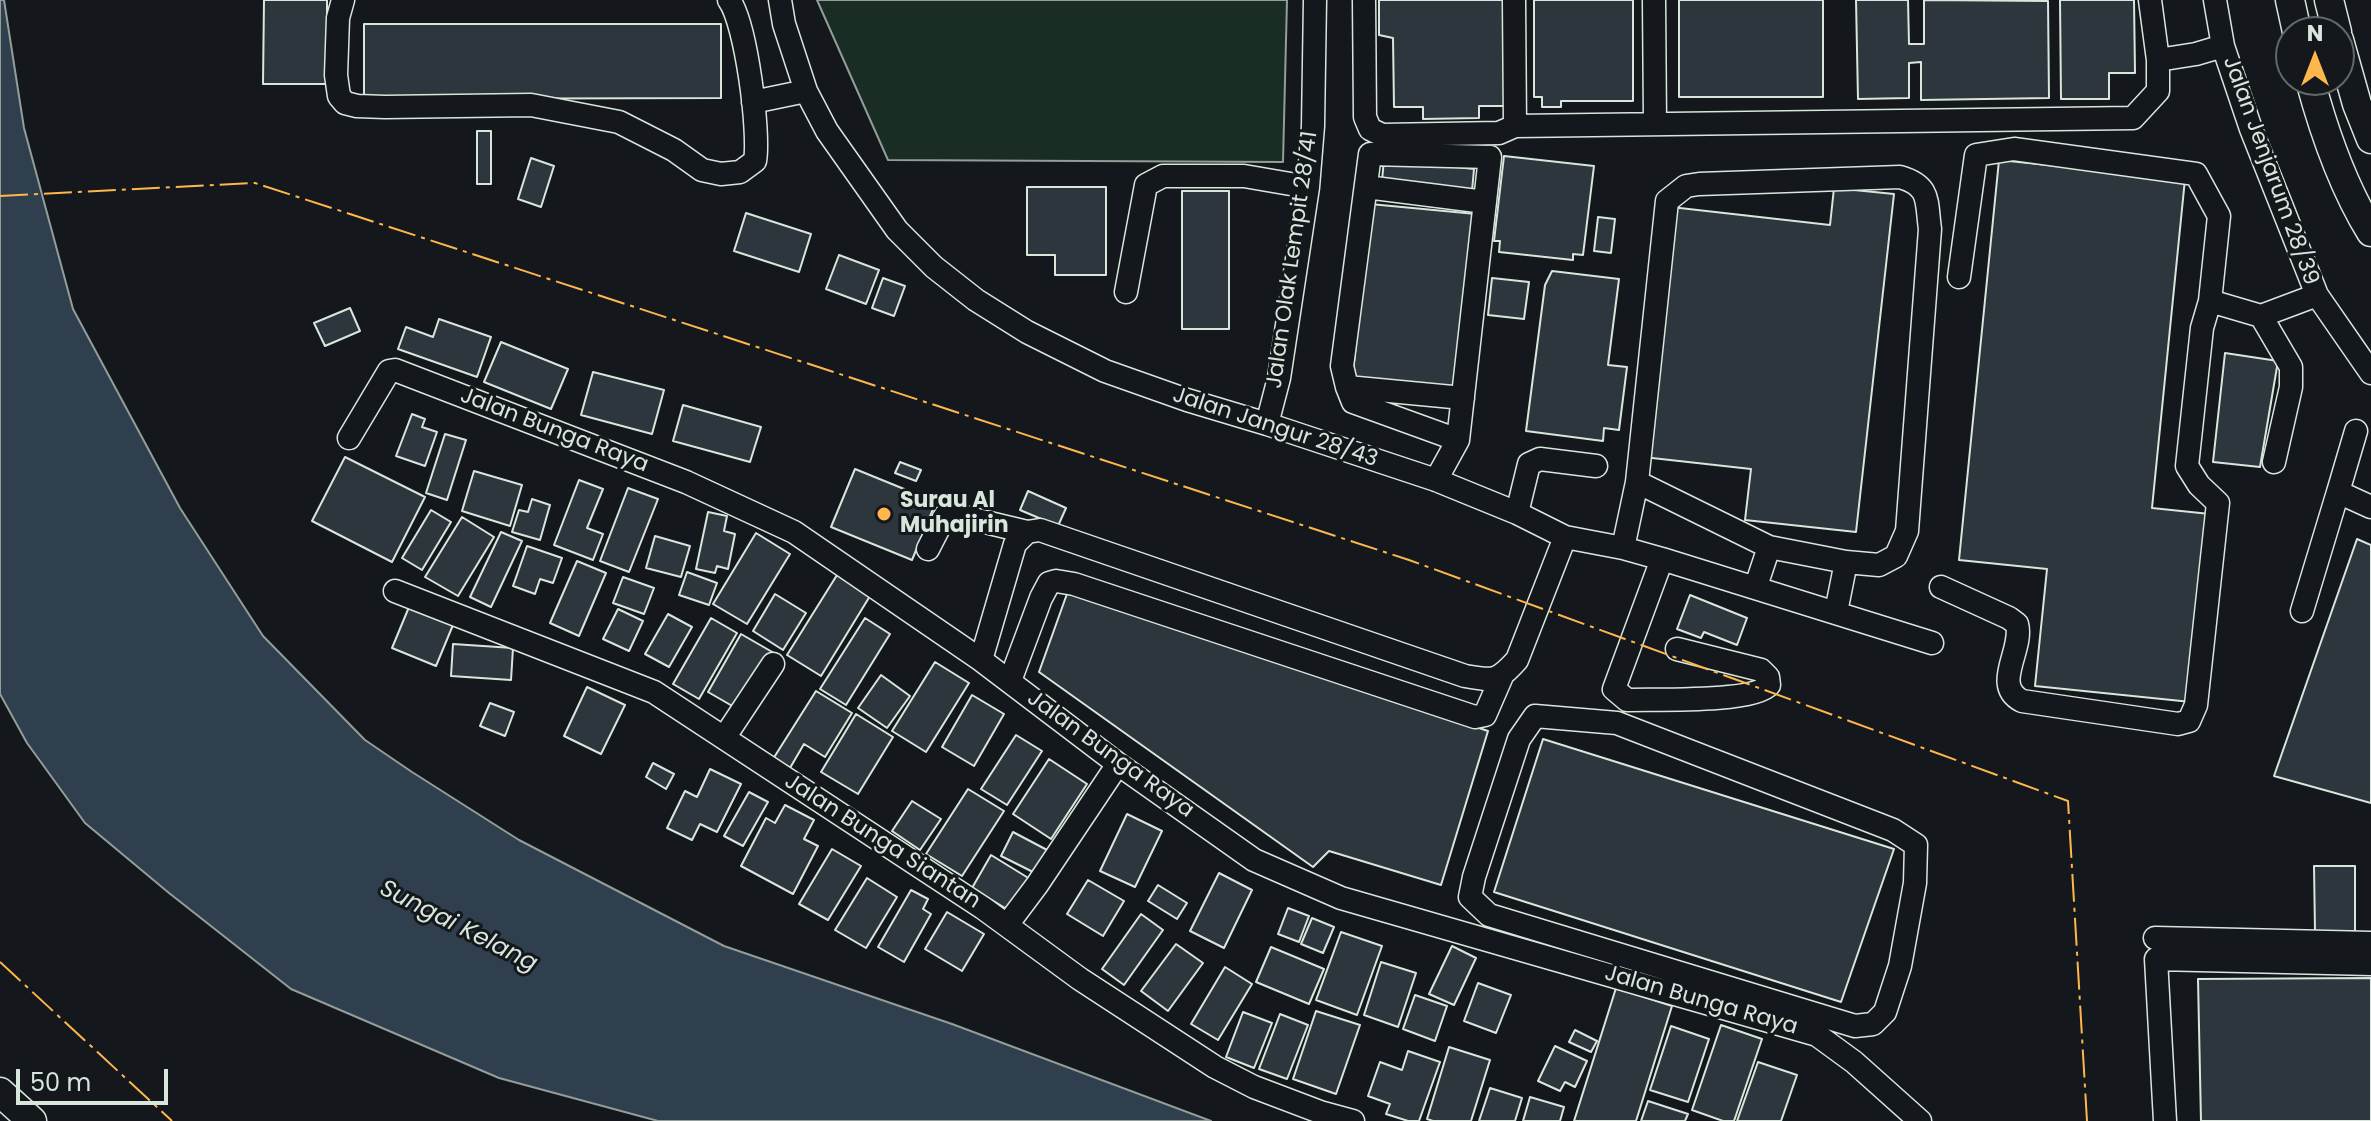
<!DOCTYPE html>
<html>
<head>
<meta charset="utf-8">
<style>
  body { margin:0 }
  #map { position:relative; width:2371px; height:1121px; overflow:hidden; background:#14181c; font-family:Poppins,sans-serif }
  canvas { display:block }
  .north { position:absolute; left:2275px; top:16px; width:80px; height:80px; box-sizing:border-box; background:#14181c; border:2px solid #626a69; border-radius:50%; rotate:0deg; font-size:22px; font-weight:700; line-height:32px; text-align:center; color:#d8e6dc }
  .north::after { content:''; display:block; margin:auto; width:28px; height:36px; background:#ffb74d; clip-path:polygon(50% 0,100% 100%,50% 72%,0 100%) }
  .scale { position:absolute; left:16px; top:1069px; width:152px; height:36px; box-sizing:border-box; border:4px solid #d8e6dc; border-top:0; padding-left:10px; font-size:24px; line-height:28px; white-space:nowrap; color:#d8e6dc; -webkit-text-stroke:6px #14181c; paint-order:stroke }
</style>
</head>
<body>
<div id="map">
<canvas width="2371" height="1121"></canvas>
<div class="north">N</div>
<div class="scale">50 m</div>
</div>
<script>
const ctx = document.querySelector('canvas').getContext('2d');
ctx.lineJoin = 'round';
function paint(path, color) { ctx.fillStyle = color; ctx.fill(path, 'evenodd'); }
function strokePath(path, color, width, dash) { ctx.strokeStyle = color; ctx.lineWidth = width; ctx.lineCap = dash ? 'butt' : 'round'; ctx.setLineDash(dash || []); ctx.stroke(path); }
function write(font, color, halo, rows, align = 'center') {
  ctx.font = font + ' Poppins,sans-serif'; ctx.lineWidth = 6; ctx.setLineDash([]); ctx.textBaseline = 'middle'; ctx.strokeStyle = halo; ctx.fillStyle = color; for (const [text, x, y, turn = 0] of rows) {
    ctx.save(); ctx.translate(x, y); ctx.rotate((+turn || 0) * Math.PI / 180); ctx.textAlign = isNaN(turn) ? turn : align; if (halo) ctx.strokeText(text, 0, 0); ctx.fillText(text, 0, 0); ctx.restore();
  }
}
const green = new Path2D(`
  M817,0H1287L1283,162L888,160Z`);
const water = new Path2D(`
  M0,0H4L24,128L73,309L180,508L263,636L365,740L412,772L519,840L724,946L952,1024L1211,1121H658L499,1078L291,989L169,893L85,823L27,743L0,694Z`);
const building = new Path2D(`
  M264,0H327V84H263Z
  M1379,0H1504V106H1479V118L1423,119V107H1394L1393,38L1379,35Z
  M1534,0H1633V101H1561V107H1542V97H1534Z
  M1679,0H1823V97H1679Z
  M1856,0H1908L1909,44H1924V0L2048,1L2049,98L1921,100V62L1909,63V98L1858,99Z
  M2060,0H2134L2135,73H2109V99H2061Z
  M364,24H721V98L364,99Z
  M477,131H491V184H477Z
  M1504,156L1594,166L1583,255L1573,254V260L1499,252L1500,241H1494Z
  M531,158L554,166L541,207L518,199Z
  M1384,159L1474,169L1472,191L1382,181Z
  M1999,160L2185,179L2152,508L2210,514L2191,702L2035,686L2047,569L1959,560Z
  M1027,187H1106V275H1055V255H1027Z
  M1834,188L1894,194L1856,532L1745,520L1751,469L1643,457L1671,207L1830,225Z
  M1182,191H1229V329H1182Z
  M1370,204L1476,214L1458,393L1352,383Z
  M746,213L811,234L799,272L734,251Z
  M1598,217L1615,219L1611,253L1594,251Z
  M839,255L879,270L866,304L826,289Z
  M1552,271L1619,279L1608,365L1627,367L1619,430L1604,428L1603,441L1526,431L1545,285Z
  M883,278L905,286L894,316L872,308Z
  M1492,278L1529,282L1524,319L1488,315Z
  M350,308L360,331L325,346L314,323Z
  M439,319L491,337L477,377L398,349L406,327L433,337Z
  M501,342L568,369L551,409L484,382Z
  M2225,353L2278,361L2260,467L2213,462Z
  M593,372L664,390L652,434L581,415Z
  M683,405L761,427L750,462L673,441Z
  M412,414L425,419L422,427L437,432L425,466L396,456Z
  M445,434L466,440L447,500L426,493Z
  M345,457L425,497L392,562L312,521Z
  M900,462L921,470L916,481L895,473Z
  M855,469L936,502L912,560L831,527Z
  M474,471L522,485L510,526L462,511Z
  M579,480L603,489L587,528L603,534L593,560L554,545Z
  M628,488L658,499L629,572L600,561Z
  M1028,491L1066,508L1058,526L1020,510Z
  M532,499L550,505L540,540L512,532L519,510L528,512Z
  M431,510L451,522L422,570L402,558Z
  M708,512L727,516L724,531L735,534L728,569L717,566L715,573L696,569Z
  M462,517L494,537L458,596L425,577Z
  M501,532L522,541L491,607L470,597Z
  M756,533L790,554L747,624L713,604Z
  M655,536L690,546L681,577L646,568Z
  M2357,539L2371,545V803L2274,776Z
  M527,546L562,558L553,583L540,579L535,594L513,586Z
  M577,561L606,573L579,636L550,623Z
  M687,572L717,583L709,605L679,595Z
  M837,575L870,596L821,676L787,655Z
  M623,577L654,588L644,614L613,603Z
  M1068,591L1488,731L1441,885L1329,851L1313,867L1039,672Z
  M775,594L806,613L783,650L753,631Z
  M1690,595L1747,618L1737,645L1704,632L1701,638L1677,629Z
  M409,607L453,625L436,666L392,648Z
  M618,609L643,621L629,651L603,639Z
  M668,614L692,627L669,667L645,654Z
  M711,618L737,633L699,699L673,684Z
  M865,618L890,634L846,705L820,689Z
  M741,634L774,653L741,711L708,692Z
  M453,644L513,648L511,680L451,676Z
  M935,662L969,683L926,752L892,731Z
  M881,675L910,696L887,728L858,708Z
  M587,687L625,705L601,754L564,736Z
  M816,691L852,713L825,757L804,744L790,768L773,759Z
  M972,695L1004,714L974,766L942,747Z
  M490,703L514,712L505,736L480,726Z
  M856,714L893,737L858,794L821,772Z
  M1016,735L1042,751L1007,805L981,789Z
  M1543,739L1894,849L1841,1002L1494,892Z
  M1049,759L1087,784L1051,839L1013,814Z
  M653,763L674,774L666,789L646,777Z
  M710,769L741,784L717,832L700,824L692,840L667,828L685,791L697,797Z
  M968,789L1004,811L962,876L926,854Z
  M749,792L768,802L743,846L724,836Z
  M912,801L941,819L920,850L892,831Z
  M785,805L814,820L804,839L818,846L793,894L741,866L766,818L775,823Z
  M1127,814L1162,831L1135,887L1100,871Z
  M1013,832L1049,851L1037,874L1001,856Z
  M832,849L861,866L828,920L799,904Z
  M991,855L1030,879L1010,911L972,888Z
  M2314,866H2355V931H2315Z
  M1219,873L1252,890L1224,948L1190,931Z
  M867,878L897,897L866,948L835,930Z
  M1088,880L1124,901L1103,936L1067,914Z
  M1158,885L1187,903L1177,919L1148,901Z
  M911,890L928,899L923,909L931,914L904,962L878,947Z
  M1288,908L1309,916L1299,942L1278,934Z
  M947,912L984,934L962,971L925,949Z
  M1141,914L1163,930L1124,985L1102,969Z
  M1312,918L1334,927L1323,953L1301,944Z
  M1341,932L1382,946L1357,1015L1316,1000Z
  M1176,944L1203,963L1168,1011L1141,991Z
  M1452,946L1476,958L1454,1005L1429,994Z
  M1271,947L1324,969L1309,1004L1256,982Z
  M1381,962L1416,973L1398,1027L1364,1015Z
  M1225,967L1252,984L1218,1040L1191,1024Z
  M2371,978V1121H2201L2198,979Z
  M1478,983L1511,995L1496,1033L1464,1021Z
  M1616,988L1672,1006L1636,1121H1574Z
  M1415,995L1447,1006L1435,1041L1403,1029Z
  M1316,1011L1360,1025L1336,1094L1293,1079Z
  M1243,1012L1272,1023L1254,1068L1226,1057Z
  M1280,1014L1308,1025L1287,1079L1259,1069Z
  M1721,1025L1762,1039L1734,1121H1723L1692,1110Z
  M1671,1026L1709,1039L1688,1102L1650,1090Z
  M1575,1030L1597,1041L1591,1052L1569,1042Z
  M1555,1046L1587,1061L1575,1087L1565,1082L1560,1091L1538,1081Z
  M1449,1047L1490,1060L1471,1121H1433L1427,1119Z
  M1408,1051L1440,1062L1419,1121H1408L1386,1114L1390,1104L1368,1096L1380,1062L1402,1070Z
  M1758,1062L1797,1075L1781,1121H1737Z
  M1490,1088L1522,1098L1515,1121H1479Z
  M1530,1097L1564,1107L1560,1121H1523Z
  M1648,1101L1688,1114L1685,1121H1641Z`);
const minor = new Path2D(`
  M343,0L338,18L336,75L339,96L345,103L357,106L385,107L531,105L619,122L674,150L702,170L721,174L740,172L755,161C760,132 746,23 729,0
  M780,0L784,24L806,91L827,131L897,230L934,267L976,300L1027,332L1105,371L1187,400L1267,424L1436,480L1517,513L1565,537L1623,548L1662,559L1932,643
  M1364,0L1365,117L1370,129L1382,135L1499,133L1515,126
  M1514,0L1515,126L2133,118L2158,91V60L2150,0
  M1654,0L1655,123
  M2215,0L2223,46L2251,129L2317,295L2371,373
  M2158,60L2196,54L2223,46
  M753,102L806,91
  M1366,187L1485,202
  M1959,277L1976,155L2014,149L2196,174L2219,216L2210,301
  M1126,292L1146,185L1163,176H1244L1308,187
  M2261,316L2291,367V387L2274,462
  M1347,387L1463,398
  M1267,424L1279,378L1308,187L1313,126L1315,0
  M349,438L389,371L395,370L686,482L794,532L981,660L1118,764L1254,860L1341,898L1817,1035L1854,1062L1920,1121
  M1436,480L1458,440L1490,157L1370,154L1342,366L1347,387L1353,402L1458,440
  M1637,482L1769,547L1756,586
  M2338,492L2356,431
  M1517,513L1529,464L1540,459L1596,466
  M1769,547L1846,562
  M1623,548L1637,482L1667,201L1686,186L1699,184L1900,177C1931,186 1926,201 1930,229L1907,531L1896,556L1879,565L1846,562L1836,612
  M928,549L945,516L956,515L1027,532
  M1662,559L1614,689L1627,700C1654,699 1753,703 1769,685L1768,677L1761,670L1677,649
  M1941,587L2009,618L2017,624C2024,650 1991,685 2022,701L2178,724L2189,721L2196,705L2218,503L2199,485L2187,466L2202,328L2210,301L2261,316L2317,295
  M395,591L654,692L983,908L1080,979L1215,1067L1254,1087L1320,1112L1353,1121
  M2302,611L2338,492L2371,507
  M981,660L1015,544L1027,532L1040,530L1465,676C1494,681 1497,682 1517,660L1565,537
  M1010,681L1041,598L1049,583L1056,581L1074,584L1475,717L1485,715L1502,676
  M1535,716L1617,723L1893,830L1916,845L1915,883L1900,966L1885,1012L1873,1024L1855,1026L1489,915L1470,897L1474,877L1519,739Z
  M724,738L773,664
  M1007,925L1037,885L1118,764
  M2155,938L2371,943
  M2165,1121L2156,959L2371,964`);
const major = new Path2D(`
  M2290,0L2297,32
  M2329,0L2337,32
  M2339,40L2357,104L2371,139
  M2310,80C2324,132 2342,185 2371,232
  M0,1092L32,1121`);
const power = new Path2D(`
  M0,196L255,183L1409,560L2068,801L2087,1121
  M0,962L172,1121`);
const markers = [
  [884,514,8,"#ffb74d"]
];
const streetNames = [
  ["Jalan Jenjarum 28/39",2270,171,70],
  ["Jalan Olak Lempit 28/41",1293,260,-82],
  ["Jalan Jangur 28/43",1275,428,18],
  ["Jalan Bunga Raya",554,431,21],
  ["Jalan Bunga Raya",1110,755,36],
  ["Jalan Bunga Siantan",882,842,33],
  ["Jalan Bunga Raya",1701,1001,16]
];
const poiNames = [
  ["Surau Al",900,501],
  ["Muhajirin",900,526]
];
const waterNames = [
  ["Sungai Kelang",458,927,27]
];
paint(green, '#1a2d24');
strokePath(green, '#939e99', 2);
paint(water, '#2f3f4d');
strokePath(water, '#939e99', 2);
paint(building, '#2c363c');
strokePath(building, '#d8e6dc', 2);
strokePath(minor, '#d8e6dc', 25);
strokePath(major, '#d8e6dc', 31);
strokePath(minor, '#14181c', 22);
strokePath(major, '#14181c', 28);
strokePath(power, '#ffb74d', 2, [28, 6, 4, 6]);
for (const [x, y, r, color] of markers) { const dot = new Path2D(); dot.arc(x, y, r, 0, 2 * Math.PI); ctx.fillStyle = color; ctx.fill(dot); strokePath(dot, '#14181c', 3); }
write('22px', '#d8e6dc', '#14181c', streetNames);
write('bold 22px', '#d8e6dc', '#14181c', poiNames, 'left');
write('italic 24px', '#d8e6dc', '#14181c', waterNames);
</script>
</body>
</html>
